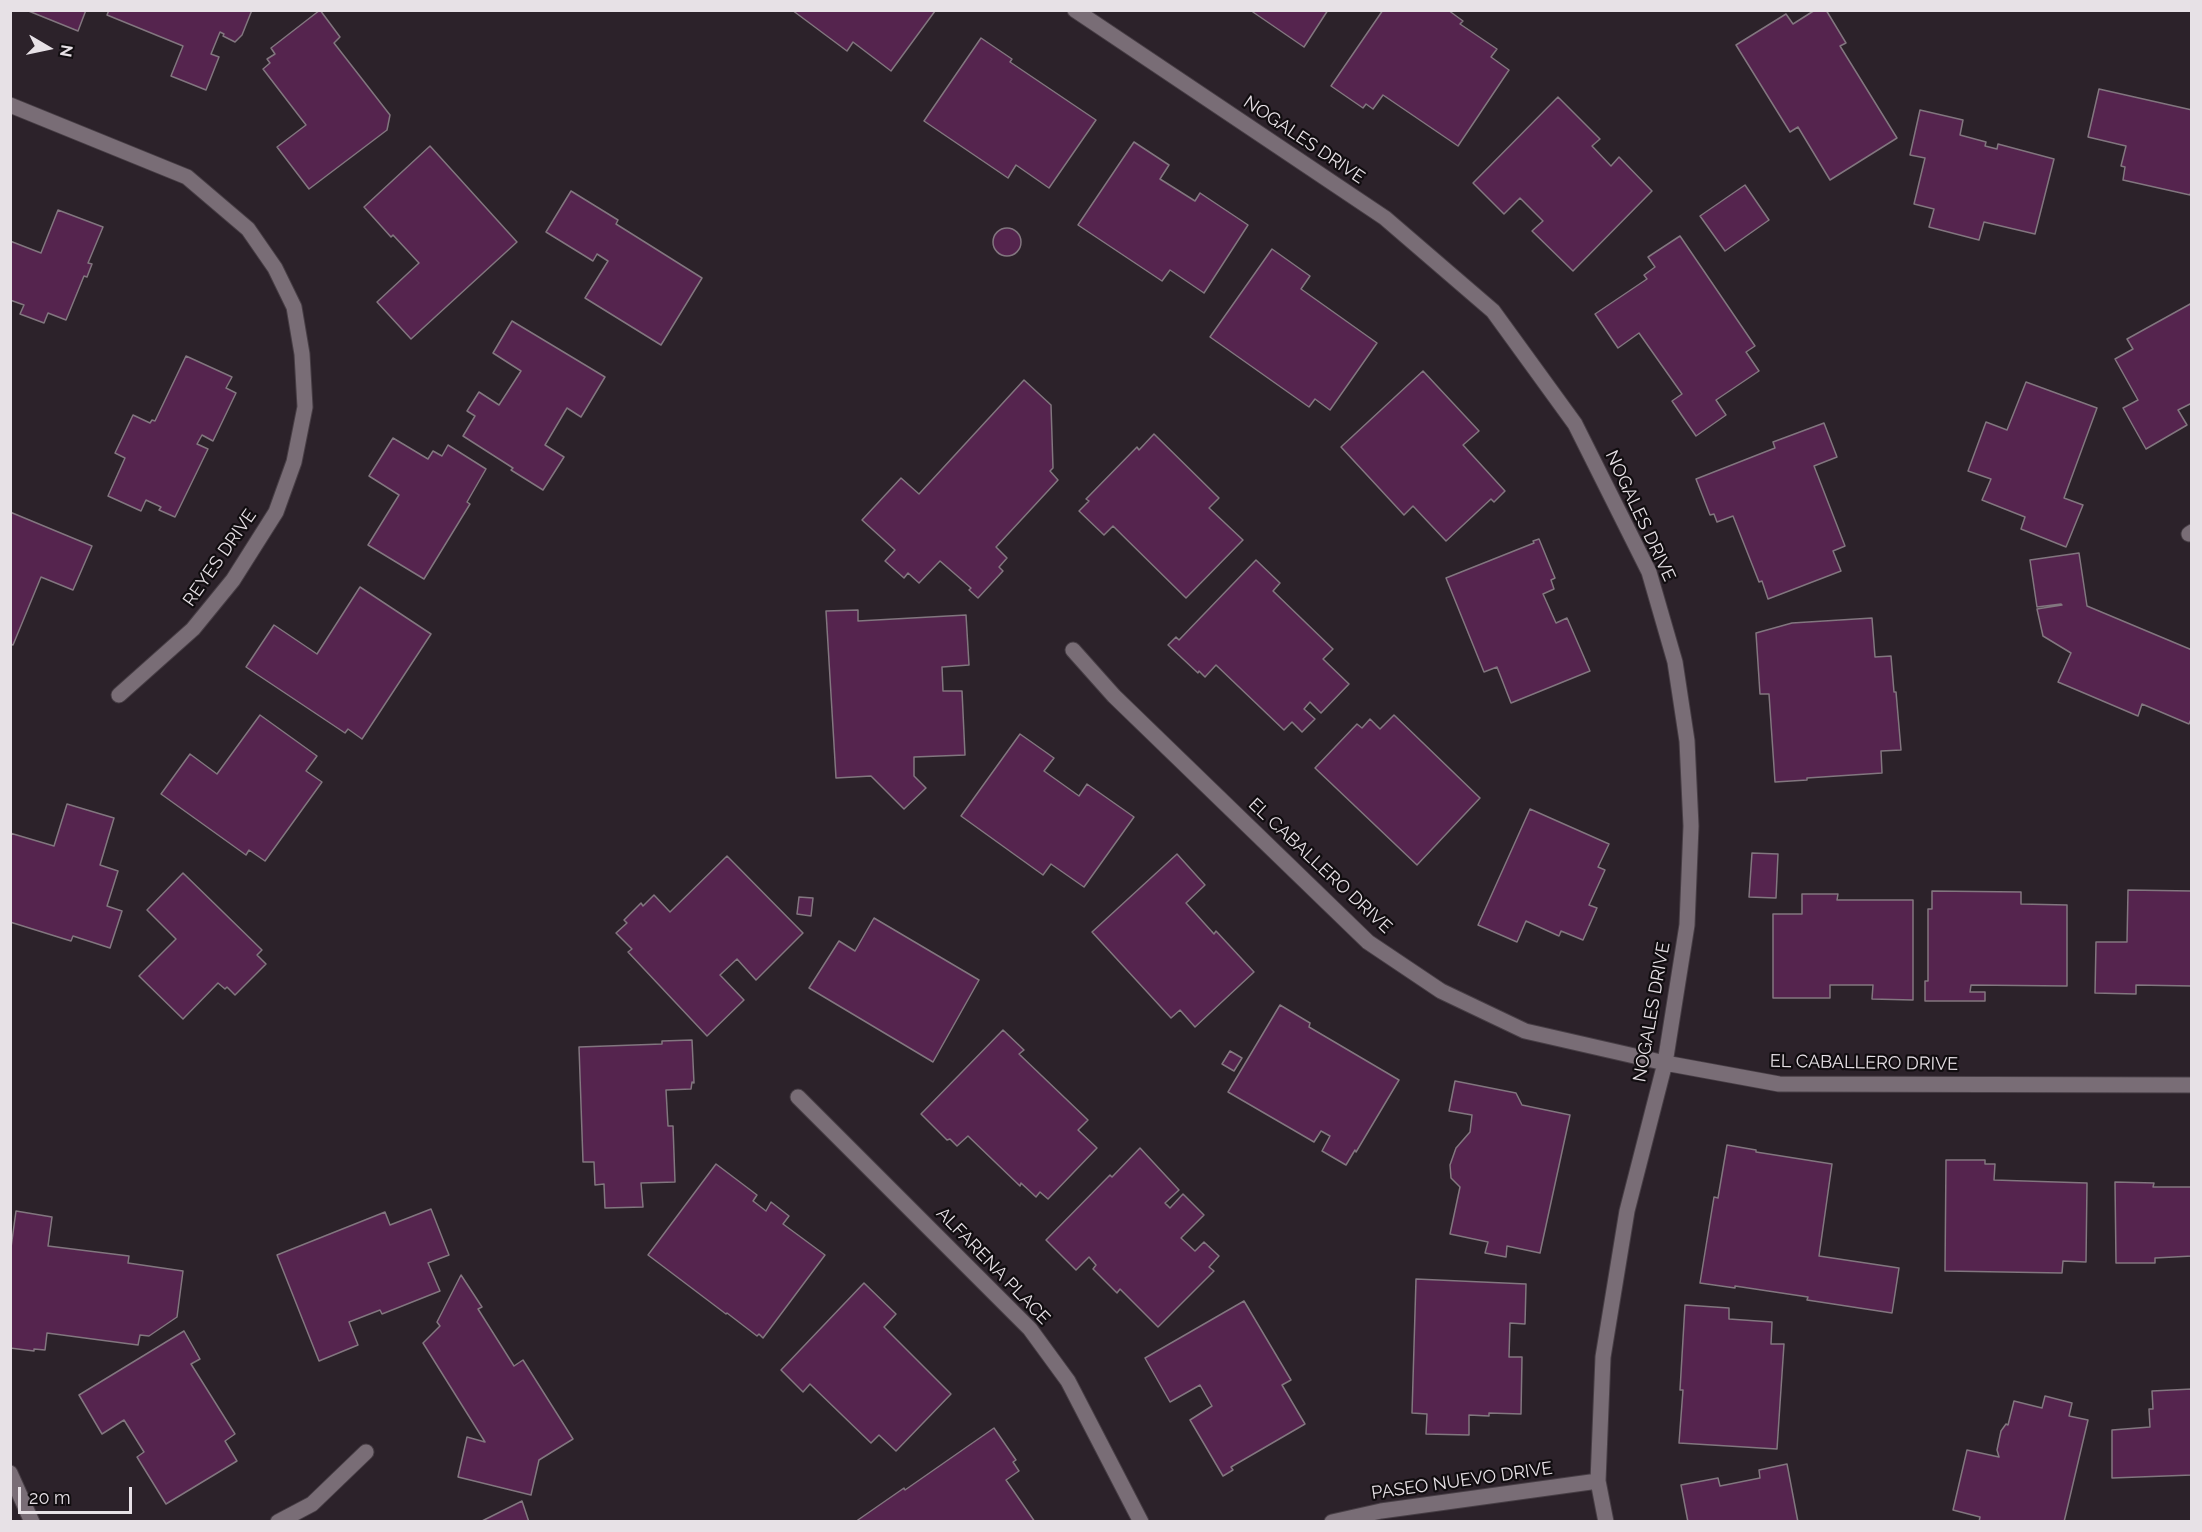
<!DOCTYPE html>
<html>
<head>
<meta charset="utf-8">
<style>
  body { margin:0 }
  #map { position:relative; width:2202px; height:1532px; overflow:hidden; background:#2c222a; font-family:Raleway,sans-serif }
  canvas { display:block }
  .frame { position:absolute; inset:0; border:12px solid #e7e1e6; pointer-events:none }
  .north { position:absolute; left:18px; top:18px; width:60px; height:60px; -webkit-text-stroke:4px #110d10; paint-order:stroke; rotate:99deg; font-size:16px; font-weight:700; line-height:24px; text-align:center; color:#e7e1e6 }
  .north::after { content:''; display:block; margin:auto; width:21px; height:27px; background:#e7e1e6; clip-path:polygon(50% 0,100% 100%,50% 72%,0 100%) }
  .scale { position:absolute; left:18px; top:1487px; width:114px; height:27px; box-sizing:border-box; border:3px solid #e7e1e6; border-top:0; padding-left:8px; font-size:18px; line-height:21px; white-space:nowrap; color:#e7e1e6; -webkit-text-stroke:4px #110d10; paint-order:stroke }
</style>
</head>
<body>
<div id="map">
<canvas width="2202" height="1532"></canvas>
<div class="frame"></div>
<div class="north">N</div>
<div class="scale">20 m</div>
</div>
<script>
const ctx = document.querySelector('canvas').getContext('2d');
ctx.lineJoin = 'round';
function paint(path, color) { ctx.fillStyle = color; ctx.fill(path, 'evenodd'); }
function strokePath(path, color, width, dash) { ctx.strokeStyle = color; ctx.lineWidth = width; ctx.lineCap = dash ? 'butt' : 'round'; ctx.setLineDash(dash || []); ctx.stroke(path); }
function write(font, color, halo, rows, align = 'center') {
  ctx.font = font + ' Raleway,sans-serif'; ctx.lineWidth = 4.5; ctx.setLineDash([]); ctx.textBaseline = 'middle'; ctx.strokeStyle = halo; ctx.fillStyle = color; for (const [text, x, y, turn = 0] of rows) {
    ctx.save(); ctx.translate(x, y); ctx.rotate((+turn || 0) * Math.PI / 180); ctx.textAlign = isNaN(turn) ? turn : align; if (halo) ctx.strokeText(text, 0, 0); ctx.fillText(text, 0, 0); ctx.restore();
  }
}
const building = new Path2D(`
  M26,10H86L78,31Z
  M109,10H252L242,35L235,42L223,36L224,34L220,32L211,54L219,57L206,90L171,76L183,46L107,15Z
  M320,10L340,37L334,43L390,115L387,130L309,189L277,147L306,125L263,69L270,63L267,59L275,54L271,48Z
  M792,10H935V11L891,71L853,42L847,51Z
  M1250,10H1328L1304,47Z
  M1383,10H1448L1463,21L1460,24L1497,49L1491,57L1509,70L1458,146L1383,95L1373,109L1366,104L1363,108L1331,86Z
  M1815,10H1826L1846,43L1840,46L1897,138L1830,180L1798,127L1790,132L1736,45L1786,14L1793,24Z
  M981,38L1012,59L1010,62L1096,120L1049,188L1016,165L1008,178L924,121Z
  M2099,89L2192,110V188L2190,195L2123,180L2125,167L2121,166L2126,146L2088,137Z
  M1558,97L1600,139L1592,146L1611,166L1619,157L1652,191L1573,271L1532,231L1543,221L1520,198L1504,214L1473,183Z
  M1920,110L1963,120L1960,135L1986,142L1985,146L1997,149L1998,144L2054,159L2035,234L1984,222L1979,240L1929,227L1934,209L1914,204L1925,158L1910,155Z
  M1134,142L1169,165L1160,179L1195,201L1200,193L1248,225L1204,293L1170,270L1162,281L1078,225Z
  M430,146L517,242L411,339L377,302L419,263L393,235L391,237L364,207Z
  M1745,185L1769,220L1725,251L1700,216Z
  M571,191L618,220L616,224L702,278L661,345L585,298L608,261L597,254L593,261L546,232Z
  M58,210L103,227L88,263L92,264L87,277L84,276L66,320L48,313L44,323L20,314L24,305L10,300V241L41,253Z
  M993 242a14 14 0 1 1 28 0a14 14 0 1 1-28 0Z
  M1680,236L1755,346L1746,352L1759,371L1716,400L1726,415L1696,436L1672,401L1682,394L1639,333L1618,348L1595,314L1647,279L1644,275L1655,267L1648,257Z
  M1272,249L1310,276L1301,289L1377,343L1330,410L1315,399L1309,407L1210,337Z
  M2192,303V403L2178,410L2187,425L2146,449L2123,408L2138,400L2115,359L2133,349L2127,339Z
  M512,321L605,377L581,417L567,408L545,445L564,457L543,490L511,470L513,468L463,436L475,416L467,411L479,392L499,405L521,371L493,353Z
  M186,356L232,377L226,388L236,393L213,441L202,435L197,444L208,449L175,517L159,510L161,507L146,500L141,511L108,496L125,458L115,453L133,415L150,423L152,420L155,421Z
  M1423,371L1479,431L1463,445L1505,491L1494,502L1491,499L1446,541L1413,506L1404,515L1341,447Z
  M1024,380L1051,405L1053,468L1050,471L1058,480L996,547L1007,558L999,567L1003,571L978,598L969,590L971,588L940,561L919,583L908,573L904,578L885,561L895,550L862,520L901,478L919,494Z
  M2026,382L2097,408L2064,498L2083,505L2066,547L2021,529L2025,517L1982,500L1991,479L1968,471L1986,422L2007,430Z
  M1824,423L1837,457L1814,466L1845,546L1833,551L1841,571L1768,599L1762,581L1759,582L1733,516L1717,522L1714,514L1710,515L1696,479L1775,448L1773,442Z
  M1154,434L1219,498L1209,508L1243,540L1186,598L1113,526L1104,535L1079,511L1089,501L1086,499L1137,447L1139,450Z
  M393,438L428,459L433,451L442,456L448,445L486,469L467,502L470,504L424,579L368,545L399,495L369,476Z
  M10,512L92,546L73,590L41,577L13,645L10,644Z
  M1539,539L1555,578L1551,580L1554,589L1543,594L1556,623L1567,618L1590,671L1511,703L1497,667L1484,672L1446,578L1534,543L1533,541Z
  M2079,553L2087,606L2192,650V717L2189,724L2142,704L2138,716L2058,682L2071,653L2043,636L2037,609L2062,605L2061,604L2037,607L2030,560Z
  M1256,560L1280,583L1273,591L1333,649L1323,659L1349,684L1321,713L1310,702L1304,709L1315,719L1302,732L1292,722L1284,730L1216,665L1205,677L1199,671L1198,673L1168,645L1176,637L1179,640Z
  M360,587L431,634L362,739L348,729L345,733L246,667L274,625L317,654Z
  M858,610V621L966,615L969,665L942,667L943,691H962L965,755L914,757V776L926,788L904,809L871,776L836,778L826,611Z
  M1872,618L1875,657L1891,656L1894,692H1896L1901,750L1881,751L1882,773L1807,778V780L1775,782L1769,694H1760L1756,633L1792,623Z
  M260,715L317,756L306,771L322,782L265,861L249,850L246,855L161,794L190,754L217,774Z
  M1394,715L1480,798L1417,865L1315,768L1357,724L1362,728L1370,719L1380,729Z
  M1020,734L1054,758L1044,771L1079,796L1087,784L1134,817L1084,887L1051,864L1043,875L961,816Z
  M67,804L114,818L100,865L118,871L107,906L122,911L110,948L73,936L71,941L10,922V833L54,846Z
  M1530,809L1609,844L1598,867L1605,870L1589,905L1597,908L1583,940L1561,931L1559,936L1526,921L1517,942L1478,925Z
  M1752,853L1778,854L1776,898L1749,897Z
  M1177,854L1205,885L1186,903L1214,934L1216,931L1254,972L1195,1027L1180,1010L1171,1018L1092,932Z
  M727,856L803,933L756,980L737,959L720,975L744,1000L707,1036L628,952L632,949L616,933L627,923L624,920L641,903L643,906L654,895L670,912Z
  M183,873L262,950L257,955L266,964L235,995L227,987L225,989L218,983L183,1019L139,976L176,939L147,910Z
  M2128,890L2192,891V986L2136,985V994L2095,993L2096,942H2127Z
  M1932,891L2021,892V904L2067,905V986L1971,985L1970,992H1985V1001H1925V981H1928V909H1932Z
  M1802,894H1838L1837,900H1913V1000L1872,999L1873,985H1830V998H1773V914H1802Z
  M799,897L813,898L811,916L797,914Z
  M874,918L979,980L933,1062L809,988L839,941L855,951Z
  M1280,1005L1310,1023L1309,1027L1399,1080L1356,1152L1355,1150L1346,1165L1322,1151L1330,1136L1321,1131L1314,1142L1228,1092Z
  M1003,1030L1024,1050L1019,1054L1088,1120L1078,1130L1097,1148L1048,1199L1040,1192L1036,1197L1021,1183L1020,1186L968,1136L957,1146L950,1139L947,1140L921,1114Z
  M692,1040L694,1083L692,1082L691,1089L666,1090L668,1126H673L675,1182L641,1183L643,1207L605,1208L604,1184L595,1185L594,1162H583L579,1047L662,1044V1041Z
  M1230,1051L1242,1058L1234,1071L1222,1064Z
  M1455,1081L1516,1093L1522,1105L1570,1115L1540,1253L1507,1246L1506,1257L1485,1253L1488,1242L1450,1234L1460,1187L1451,1178L1450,1165L1456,1148L1470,1132L1472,1115L1449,1111Z
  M1727,1145L1756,1150V1152L1832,1164L1819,1256L1899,1268L1892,1313L1807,1300L1808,1297L1735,1286V1288L1700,1283L1714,1197L1718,1198Z
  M1140,1148L1179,1190L1165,1203L1170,1208L1183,1194L1204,1215L1181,1238L1195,1251L1204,1242L1219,1256L1209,1267L1214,1271L1158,1327L1120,1289L1117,1293L1093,1269L1096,1265L1089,1257L1076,1270L1046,1240L1110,1175L1112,1177Z
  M1946,1160H1985V1164H1995L1994,1180L2087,1183L2086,1262L2063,1261L2062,1273L1945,1271Z
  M716,1164L757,1195L753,1201L766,1211L771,1202L789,1216L783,1224L825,1255L763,1338L759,1334L757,1336L727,1313L726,1314L648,1255Z
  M2115,1182L2154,1183L2153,1187H2192V1256L2155,1258V1263H2116Z
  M431,1209L449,1255L428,1263L440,1291L382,1314L380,1310L349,1322L358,1345L319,1361L277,1255L385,1212L390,1225Z
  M16,1211L52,1217L48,1246L129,1256L128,1263L183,1271L177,1317L149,1336L140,1335L138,1345L47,1333L45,1350L34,1349V1351L10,1348V1255Z
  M461,1275L482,1307L478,1309L514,1366L523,1360L573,1439L539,1460L531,1495L458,1477L467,1437L485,1442L423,1343L440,1326L437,1322Z
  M1416,1279L1526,1284L1525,1324L1510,1323L1509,1357H1522L1521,1414L1489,1413V1416L1469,1415V1435L1426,1434L1427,1414L1412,1413Z
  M864,1283L896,1314L884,1327L951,1394L896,1451L879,1435L871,1443L810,1384L803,1392L781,1370Z
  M1244,1301L1291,1380L1282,1385L1305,1424L1231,1467L1233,1470L1223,1476L1190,1420L1212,1406L1200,1385L1170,1402L1145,1358Z
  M1685,1305L1729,1308V1319L1772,1322L1771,1344H1784L1777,1449L1679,1443L1683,1390H1680Z
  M184,1331L200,1359L191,1364L235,1434L225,1441L237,1461L166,1504L137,1457L144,1452L124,1420L102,1434L79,1395Z
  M2192,1389V1475L2112,1478V1430L2150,1427L2149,1409H2153L2152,1391Z
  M2045,1396L2072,1403L2069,1416L2088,1420L2064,1522H1979L1980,1517L1953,1510L1967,1450L1999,1457L1997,1450L2001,1431L2006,1424L2008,1425L2014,1401L2042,1408Z
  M994,1428L1016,1460L1013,1462L1019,1471L1006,1480L1035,1522H855L904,1488L905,1490Z
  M1787,1464L1798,1522H1688L1681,1485L1718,1478L1720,1486L1760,1478L1759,1470Z
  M522,1501L529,1522H480Z`);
const minor = new Path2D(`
  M1075,10L1385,218L1493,311L1575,424L1649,572L1675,662L1687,741L1691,826L1687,925L1665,1063L1627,1211L1603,1357L1598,1481L1606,1522
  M10,105L187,177L248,229L275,268L294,307L302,354L305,407L294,462L276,512L233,580L193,629L119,695
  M2189,534L2192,532
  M1073,650L1114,696L1368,942L1441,991L1525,1031L1665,1063L1779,1084L2192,1085
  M798,1097L1030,1329L1068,1381L1141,1522
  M10,1473L32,1522
  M278,1522L312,1504L366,1452
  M1332,1522L1381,1511L1598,1481`);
const streetNames = [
  ["NOGALES DRIVE",1304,140,34],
  ["NOGALES DRIVE",1640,516,65],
  ["REYES DRIVE",220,558,-55],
  ["EL CABALLERO DRIVE",1320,866,43],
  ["NOGALES DRIVE",1652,1012,-80],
  ["EL CABALLERO DRIVE",1864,1063,1],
  ["ALFARENA PLACE",993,1266,46],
  ["PASEO NUEVO DRIVE",1462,1481,-8]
];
paint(building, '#55244e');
strokePath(building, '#82767f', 1.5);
strokePath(minor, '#473e45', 17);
strokePath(minor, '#796d76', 15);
write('18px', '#e7e1e6', '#110d10', streetNames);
</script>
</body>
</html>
